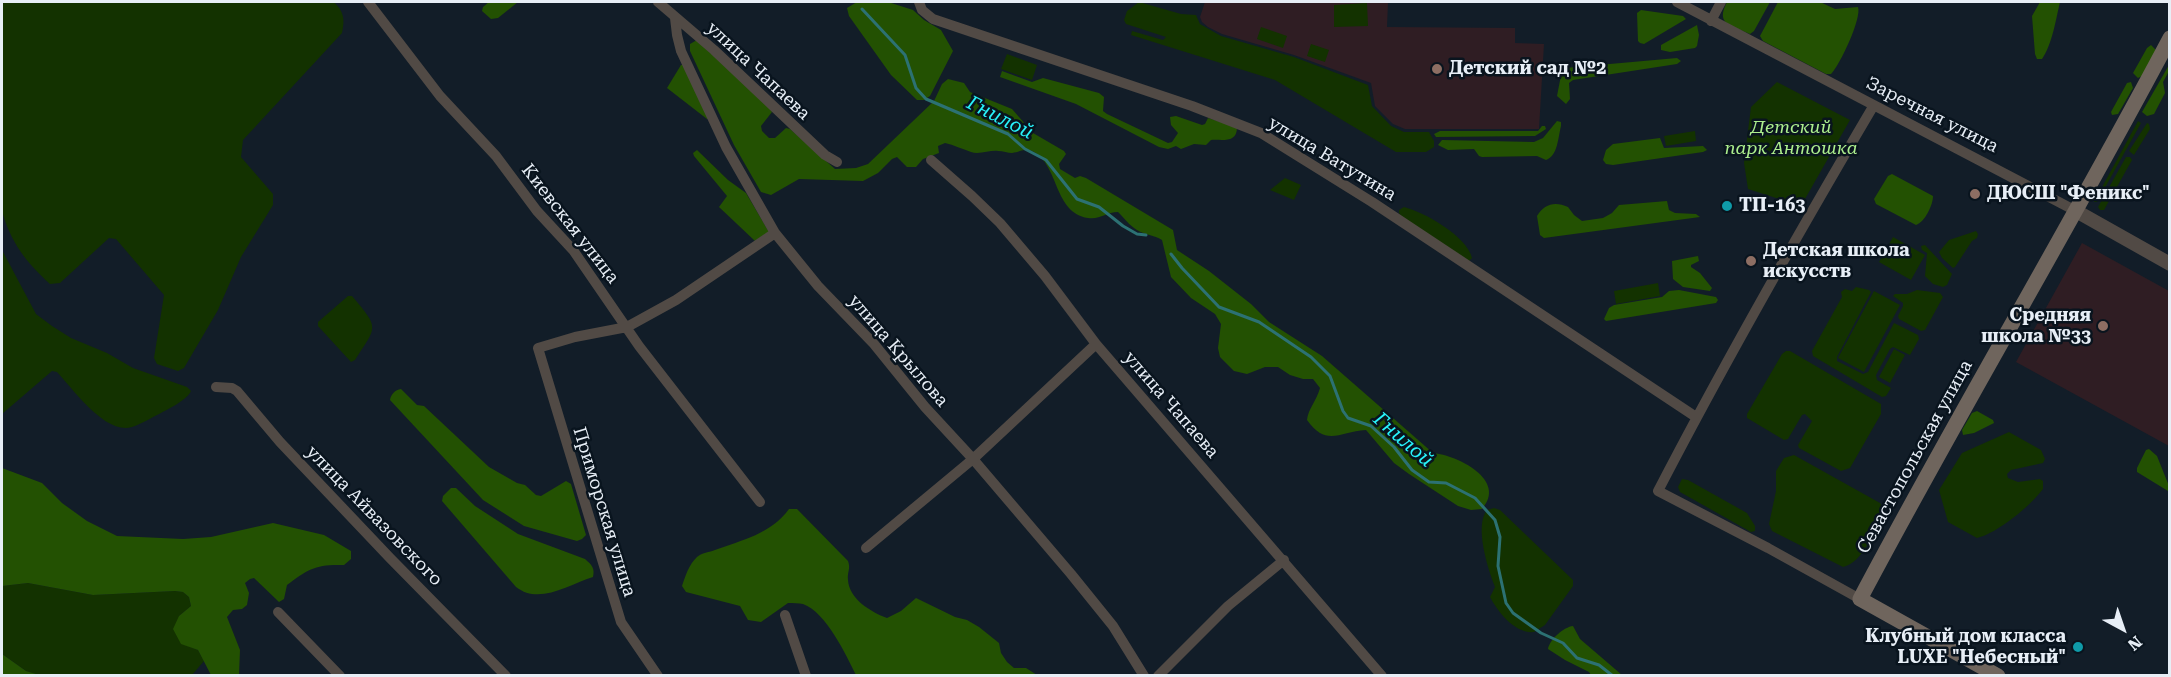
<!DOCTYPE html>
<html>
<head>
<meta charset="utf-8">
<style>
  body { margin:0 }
  #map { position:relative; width:2171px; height:677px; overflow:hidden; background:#121d28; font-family:"Roboto Serif",serif }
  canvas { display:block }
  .frame { position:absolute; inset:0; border:3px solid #e7eef6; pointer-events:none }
  .north { position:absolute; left:2093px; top:599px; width:60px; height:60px; -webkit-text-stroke:4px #09141e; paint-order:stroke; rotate:140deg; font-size:16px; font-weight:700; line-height:24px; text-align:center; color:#e7eef6 }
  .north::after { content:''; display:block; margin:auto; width:21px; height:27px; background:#e7eef6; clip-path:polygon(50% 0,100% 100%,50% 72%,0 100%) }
</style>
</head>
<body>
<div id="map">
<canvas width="2171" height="677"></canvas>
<div class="frame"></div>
<div class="north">N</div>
</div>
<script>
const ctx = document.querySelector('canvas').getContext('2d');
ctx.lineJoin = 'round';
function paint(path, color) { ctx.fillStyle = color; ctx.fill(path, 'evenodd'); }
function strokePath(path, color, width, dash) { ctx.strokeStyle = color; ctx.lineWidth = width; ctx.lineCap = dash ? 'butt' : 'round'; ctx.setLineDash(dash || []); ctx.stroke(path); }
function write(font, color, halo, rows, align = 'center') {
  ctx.font = font + ' "Roboto Serif",serif'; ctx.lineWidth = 5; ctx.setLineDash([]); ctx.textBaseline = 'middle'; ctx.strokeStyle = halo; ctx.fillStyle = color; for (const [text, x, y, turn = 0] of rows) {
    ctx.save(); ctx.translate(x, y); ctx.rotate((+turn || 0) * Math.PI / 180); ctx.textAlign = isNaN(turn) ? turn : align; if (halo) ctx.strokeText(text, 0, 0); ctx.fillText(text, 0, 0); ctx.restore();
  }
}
const education = new Path2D(`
  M1205,2H1385L1388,3L1387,27L1515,28V43L1544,44L1539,129H1405L1393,124L1375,106L1371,83L1294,55L1222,34L1208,27L1202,22L1200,17Z
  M2082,243L2169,291V446L2016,362Z`);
const green = new Path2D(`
  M2,2H334C344,12 345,19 342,33L243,140L241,157L273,194V205L241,257L218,310L184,368L178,371L157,364L154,358L164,295L116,239L109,238L60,283L50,284C26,262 11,243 2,211Z
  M1139,2L1181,14L1196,15L1200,24L1221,36L1294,57L1368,85L1372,106L1391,126L1404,132H1429L1434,141V147L1426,152H1396L1275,80L1131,35L1132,31L1163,40L1166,37L1126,24L1124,20L1127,11Z
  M1367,3L1368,26L1334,27V5Z
  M1261,27L1287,36L1283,48L1257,39Z
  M1311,44L1329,50L1325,62L1307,56Z
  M1007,54L1037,65L1032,80L1001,69Z
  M1777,82L1850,120L1801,206L1748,189L1744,163L1751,107Z
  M2138,121L2141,123L2097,202H2094Z
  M2147,123L2149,124L2150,129L2134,155L2129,151Z
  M1695,131L1696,141L1666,146L1664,136Z
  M2126,157H2130L2132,160L2104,210H2100L2098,207Z
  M1285,178L1301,185L1294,200L1270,190Z
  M1404,207C1424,212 1467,236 1472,258L1469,261L1402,217L1399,213V210Z
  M1976,231L1978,234L1977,238L1972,241L1955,267L1953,268L1942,258L1939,252L1949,240Z
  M1893,237L1925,255L1911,280L1879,262Z
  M1925,245L1952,274L1947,285L1943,287L1933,284L1925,276L1927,253L1922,250L1921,246Z
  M2,250L36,314L52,326L71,338L107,353L133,368L187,387L191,391C187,400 170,408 161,413C152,417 142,424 132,427C105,435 73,389 57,372L52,371L2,414Z
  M1658,283L1660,296L1616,304L1614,291Z
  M1856,287L1869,290L1871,292L1837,357V361L1863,374L1868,372L1894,323L1918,335L1919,339L1910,355L1893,347L1890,349L1876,375L1877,380L1891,388L1886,396L1882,397L1813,356L1812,351L1842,297L1841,292L1845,289L1852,291Z
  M1917,290L1940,293L1943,297L1925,330L1921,331L1899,319L1898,316L1903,306V303L1893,296L1895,294H1907Z
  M1874,291L1900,305L1864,372L1838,358Z
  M348,296H352C380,329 377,326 355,360L351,362L318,326V322Z
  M1894,349L1905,355L1890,383L1879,377Z
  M1786,351H1790L1881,404V414L1850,468L1841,471L1799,448L1798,445L1812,421L1805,414L1802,415L1788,439L1784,440L1747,418V414L1782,354Z
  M2009,432L2041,450L2045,459L2043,463L2011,470L2007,474L2008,478L2018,482L2040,479L2043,481V489C2030,506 1998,533 1977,538L1948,522L1939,490L1962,453Z
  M1794,455L1880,503L1883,508V514C1873,532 1864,562 1843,567L1772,531L1769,524L1776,491V471L1784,458Z
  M1682,479L1688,480L1747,513L1755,526V531L1751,532L1680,492L1678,487Z
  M1494,508L1500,510L1573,580V586L1545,625L1534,632C1515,634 1498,612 1490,597L1495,587C1488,569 1474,526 1487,510Z
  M28,583L93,595L175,591L183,592L189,597L191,606L179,616L181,643L198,650L204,661L192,675L39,676L26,671L2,654V586Z`);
const forest = new Path2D(`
  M489,2H518L498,18L491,19L482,11L483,7Z
  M857,2H888L913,10L924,20L941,30L953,51L930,96L924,100H917L891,75L849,16L847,8Z
  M1727,2H1770L1754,31L1750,34C1731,25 1715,25 1727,2Z
  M1778,2H1820L1835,9L1858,7C1862,18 1840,65 1831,74H1826L1763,41L1760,36Z
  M2040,2H2060C2056,19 2052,45 2042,59H2037L2035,54L2032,16Z
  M1641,10L1683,16L1686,19L1644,44L1640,43L1638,41L1637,13Z
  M1697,25L1699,35L1697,46L1695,48L1670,52L1661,50V45Z
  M697,40L770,109L772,112L761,126L762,131L769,138H775L786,128L790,129L835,169L856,168L868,164L934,101L942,84L948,79L964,83L970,92L1012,109L1033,133L1064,151L1066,154L1059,164L1060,169L1075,178L1080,176L1086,178L1173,230L1177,250L1209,271L1251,304L1269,322L1322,356L1433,453C1457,455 1508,480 1482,509L1471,510L1458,506L1409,474L1394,463L1366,430C1340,431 1327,448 1307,420C1308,409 1317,400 1320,388L1313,379H1303L1290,375L1278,367H1265L1247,374L1234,371L1220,357L1218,348L1221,324L1215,314L1191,298L1171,277L1162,240C1154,235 1145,235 1137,230C1130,226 1124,218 1118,212C1106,212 1100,220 1088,218C1054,213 1059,166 1034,152C1025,147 1021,152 1012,153C1008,153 1003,151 998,151C990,150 979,155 971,152C962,149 954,145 945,143L938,146L939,153L923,159L916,167H907L897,157L892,159L878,173L863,181L799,179L771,195L761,192L734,145L690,51V44Z
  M2151,45L2156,50L2142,76L2138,78L2133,73L2147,48Z
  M1677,58L1681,61L1677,64L1573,80L1569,83L1570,99L1566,104L1557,96L1562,70L1565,68Z
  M681,65H685L709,118L707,119L667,88Z
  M2169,65V71L2163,82L2165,93L2154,114L2147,116L2142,112Z
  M1002,71L1032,82L1043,78L1099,93L1104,97L1103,111L1107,114L1168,143L1172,142L1178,133L1171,125L1170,117L1176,116L1202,125L1205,124L1208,118L1237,127C1237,144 1222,139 1211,140L1206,145L1194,144L1181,149L1176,146L1168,149L1159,147L1076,104L1000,77Z
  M2131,82L2133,88L2118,114L2112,115L2111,112L2127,83Z
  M1557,121L1561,122V126C1558,137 1558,156 1546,160L1537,156L1482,157L1479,156L1474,149L1448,150L1438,145L1442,140L1534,142L1543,138Z
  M1542,126H1545L1546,129L1535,136L1436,137L1434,134L1440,131H1538Z
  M1660,138L1664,148L1703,146L1707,150L1703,152L1613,165L1606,164L1603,160L1606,150L1613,144Z
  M697,150L728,180L746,193L769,232L755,241L719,207L727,196L694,156L693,153Z
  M1892,174L1933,196C1933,205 1925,222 1916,225L1876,204L1874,199L1888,176Z
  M1667,201L1669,210L1675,213L1696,214L1700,217L1544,238L1540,235L1537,216C1544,204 1555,201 1568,207L1574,215L1582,221L1603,218L1612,213L1619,205Z
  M1698,256L1699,261L1691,265V267L1700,273L1712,288L1710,291L1683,287L1673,279L1672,261Z
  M1679,290L1716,297L1718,300L1716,303L1606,321L1604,319L1609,308L1614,305L1662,297L1669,291Z
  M401,389L417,405L424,406L489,467L517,483L525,485L536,495L541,496L566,481L571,484L586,535L582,539L577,541L524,526L483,500L390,400C391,394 395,390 401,389Z
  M1977,411L1993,420L1994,423L1974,433L1963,435L1962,430L1972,413Z
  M2149,449L2157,456L2169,486L2168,491L2137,472V468L2146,450Z
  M2,468L42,483L62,503L87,521L117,536L183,539L211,537L273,523L324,535L351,551V559L344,565C316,564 308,569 287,585L284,599L279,602L254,578L250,579L245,583L249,593L247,605L242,609L233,610L227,617L240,650L239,675H211L198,650L181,644L173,629L179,616L191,606L189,597L183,592L175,591L93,595L28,583L2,586Z
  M451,488H456L475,506L518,534L585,559C592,565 595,568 593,577C568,585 539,605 516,587L442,501L443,496Z
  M789,509H797L848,561C851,569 847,572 848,580C849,599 871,612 887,618L901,611L916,598L955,617L967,620L979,627L999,643L1001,653L1007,662L1014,668H1026L1037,675H856C846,655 826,612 803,604C799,603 793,603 788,603L761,622L748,620L740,606L686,592L682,586C685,577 689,564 697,557C701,553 710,552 715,550C742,540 771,534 789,509Z
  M1573,626L1580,639L1622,675H1591L1589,672L1565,660L1548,649C1550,639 1564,627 1573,626Z
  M2,654L26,671L39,675H2Z`);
const stream = new Path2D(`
  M862,9L905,55L916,88L926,99L1008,134L1025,149L1046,160L1077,199L1099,207L1123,226L1137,234L1146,235
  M1171,254L1182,268L1219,307L1259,322L1311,357L1330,376L1343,411L1348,418L1371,426L1394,447L1412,470L1429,482L1446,483L1475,498L1495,520L1500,537L1498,566L1506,603L1513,613L1541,633L1563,643L1577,658L1599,665L1613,676`);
const minor = new Path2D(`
  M368,2L440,96L496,156L537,211L573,250L639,346L760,502
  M658,2L714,50L825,155L837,162
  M919,2L922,10L933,19L1192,106L1261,133L1372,202L1696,417
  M1677,2L2076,211
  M675,18L677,35L681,51L726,147L775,233L818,286L874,344L925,407L973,459L1071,574L1113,626L1144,676
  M1711,21L1721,2
  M931,160L972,196L1000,223L1045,276L1096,344L1382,676
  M216,387L232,388L237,391L280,442L390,558L506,676
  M866,548L973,459L1096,344
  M1860,599L1768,548L1658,491C1726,360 1799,232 1874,105
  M278,612L340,676
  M785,615L806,676
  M658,676L621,622L538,348L575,337L627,327L676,300L775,233
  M1158,676L1228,606L1284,560`);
const tertiary = new Path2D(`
  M2076,211L2170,264`);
const secondary = new Path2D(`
  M1998,676L1860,599C1960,410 2070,227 2170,38`);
const markers = [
  [1437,69,6,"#8d6e63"],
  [1975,194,6,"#8d6e63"],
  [1727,206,6,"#0f9aa8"],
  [1751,261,6,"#8d6e63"],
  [2103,326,6,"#8d6e63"],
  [2078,647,6,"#0f9aa8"]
];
const poiNames = [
  ["Детский сад №2",1449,69],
  ["ДЮСШ \"Феникс\"",1987,194],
  ["ТП-163",1739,206],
  ["Детская школа",1763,251],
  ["искусств",1763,272],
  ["Средняя",2091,316,"right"],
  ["школа №33",2091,337,"right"],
  ["Клубный дом класса",2066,637,"right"],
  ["LUXE \"Небесный\"",2066,658,"right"]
];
const streetNames = [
  ["улица Чапаева",758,71,43],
  ["Заречная улица",1932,115,27],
  ["улица Ватутина",1332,159,31],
  ["Киевская улица",570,224,52],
  ["улица Крылова",898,351,49],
  ["улица Чапаева",1171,405,49],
  ["Севастопольская улица",1915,457,-61],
  ["Приморская улица",604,512,73],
  ["улица Айвазовского",374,516,46]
];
const parkNames = [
  ["Детский",1791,128],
  ["парк Антошка",1791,149]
];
const waterNames = [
  ["Гнилой",1000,118,27],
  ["Гнилой",1403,440,41]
];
paint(education, '#2f1d23');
paint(green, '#133200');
paint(forest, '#235102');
strokePath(stream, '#2c7173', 3);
strokePath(minor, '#514a45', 10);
strokePath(tertiary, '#514a45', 14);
strokePath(secondary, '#6f655d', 15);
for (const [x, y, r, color] of markers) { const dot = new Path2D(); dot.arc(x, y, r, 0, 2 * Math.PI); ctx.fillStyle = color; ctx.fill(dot); strokePath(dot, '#09141e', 2); }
write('bold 18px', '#e7eef6', '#09141e', poiNames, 'left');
write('18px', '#e7eef6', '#09141e', streetNames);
write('italic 18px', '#adef8e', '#09141e', parkNames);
write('italic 20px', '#28f2fa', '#09141e', waterNames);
</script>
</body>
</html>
